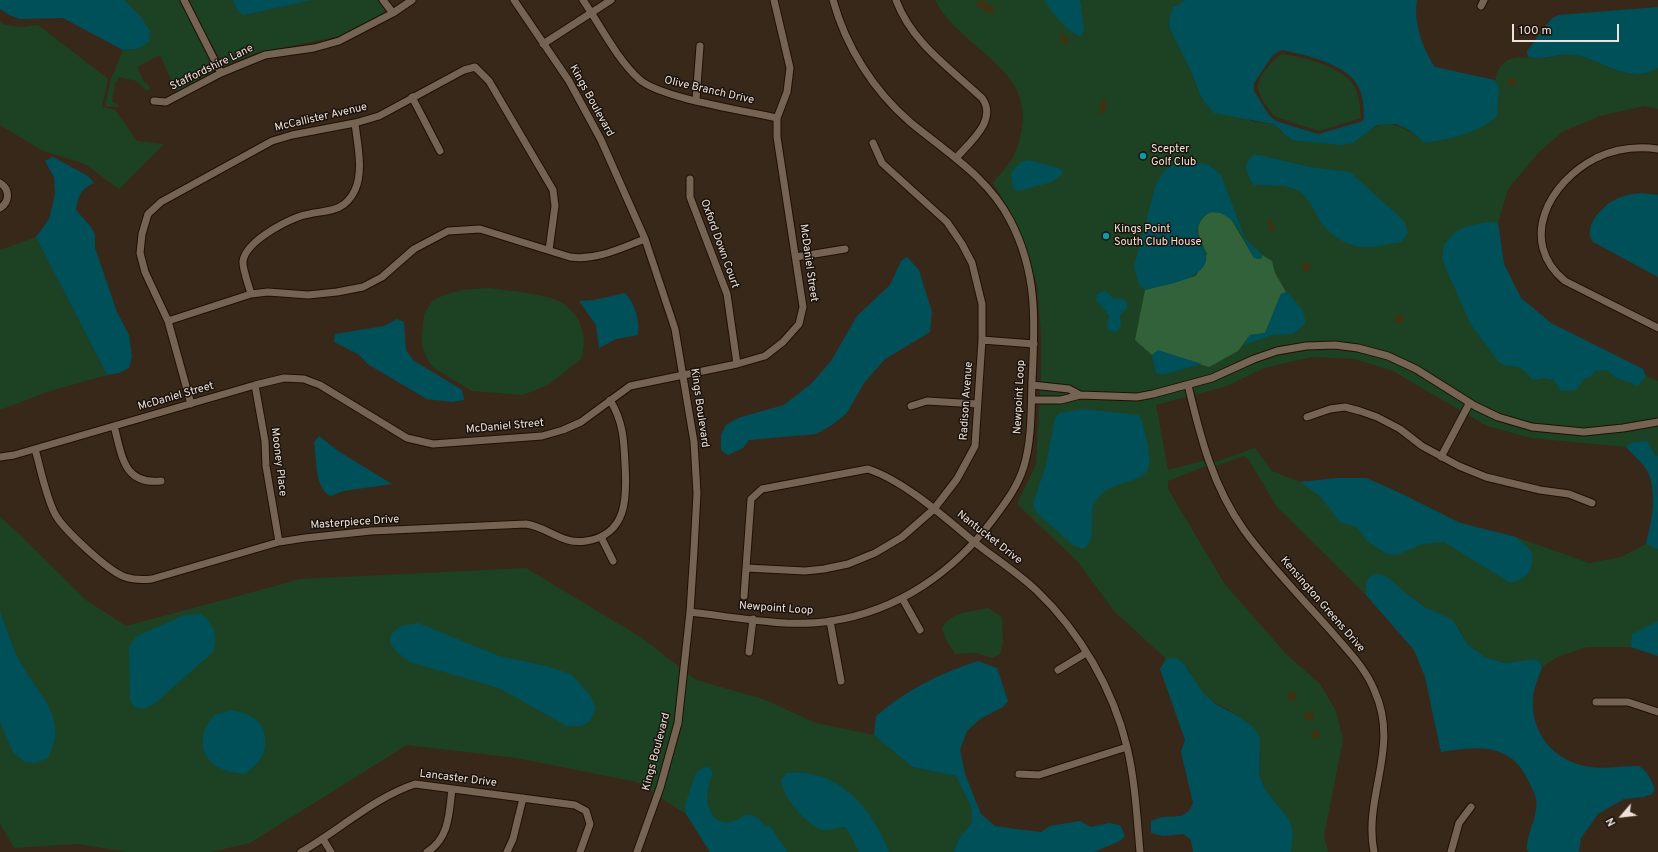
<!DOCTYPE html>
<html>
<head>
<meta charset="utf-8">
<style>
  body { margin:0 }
  #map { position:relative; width:1658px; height:852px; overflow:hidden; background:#38281a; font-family:Overpass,sans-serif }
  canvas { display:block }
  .north { position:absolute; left:1602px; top:796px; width:40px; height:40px; -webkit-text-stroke:3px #1a120c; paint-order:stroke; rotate:242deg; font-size:11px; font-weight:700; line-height:16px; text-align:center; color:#eee3da }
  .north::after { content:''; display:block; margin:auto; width:14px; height:18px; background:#eee3da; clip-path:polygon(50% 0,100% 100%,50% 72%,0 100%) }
  .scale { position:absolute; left:1512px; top:24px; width:107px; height:18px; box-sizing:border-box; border:2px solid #eee3da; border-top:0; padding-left:5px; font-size:12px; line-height:14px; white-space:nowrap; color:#eee3da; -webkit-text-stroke:3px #1a120c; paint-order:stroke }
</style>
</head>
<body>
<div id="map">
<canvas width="1658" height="852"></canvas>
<div class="north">N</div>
<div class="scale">100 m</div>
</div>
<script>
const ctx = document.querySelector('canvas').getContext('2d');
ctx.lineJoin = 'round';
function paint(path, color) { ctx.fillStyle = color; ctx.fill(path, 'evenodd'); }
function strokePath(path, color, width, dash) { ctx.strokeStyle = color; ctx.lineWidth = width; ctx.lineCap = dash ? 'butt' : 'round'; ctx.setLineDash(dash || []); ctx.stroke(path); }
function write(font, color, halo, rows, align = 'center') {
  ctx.font = font + ' Overpass,sans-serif'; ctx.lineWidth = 3; ctx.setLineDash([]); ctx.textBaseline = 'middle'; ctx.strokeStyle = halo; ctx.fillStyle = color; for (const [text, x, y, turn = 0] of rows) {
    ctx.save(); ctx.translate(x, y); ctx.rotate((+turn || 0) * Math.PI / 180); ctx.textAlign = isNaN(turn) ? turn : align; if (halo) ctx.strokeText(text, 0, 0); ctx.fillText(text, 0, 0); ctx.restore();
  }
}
const green = new Path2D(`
  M124,0H179L215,66V72L179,93L176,91L160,55L137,67L145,84L147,83L150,89L146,91L137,81L118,77L117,83L115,82L112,102L119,105L118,107L105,106L111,79L123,50L137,49L141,17Z
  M187,0H378L386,12L340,36L256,53L224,66Z
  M935,0H1186L1173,7L1189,67L1202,100L1254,122L1273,124L1281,132L1353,143C1382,117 1395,119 1425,143L1499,87C1494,79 1495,75 1500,67C1507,56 1521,57 1533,58C1547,60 1561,52 1576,55C1597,60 1618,75 1640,74C1646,74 1653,70 1658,68V109L1644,106L1600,116L1562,132L1538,153L1508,189L1498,223L1504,264L1521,298L1551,323L1643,369L1646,376L1658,381V656L1631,647H1587L1557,657L1542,667L1539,661L1534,659L1504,663L1485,657L1468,645L1459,629L1453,620L1446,617L1425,607L1408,595L1365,585L1366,595L1277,507L1249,460L1244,456L1216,466L1203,467L1168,481V489L1224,583L1287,655L1320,684L1336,711L1343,740L1324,836L1328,852H1291L1293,834L1290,821L1265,789L1259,774L1260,738C1253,731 1246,722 1238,716C1227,708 1214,704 1204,694C1190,680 1191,658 1166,659L1114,611L1078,562L1017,504L1036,464L1041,377V333L1037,284L1028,256L1016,223L993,183C1000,174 1012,162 1016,151C1019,146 1019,139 1021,133C1036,67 960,50 935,0ZM1311,357L1355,359L1393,371L1487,426L1532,438L1626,447C1632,454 1642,462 1647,470C1658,493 1652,521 1646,544L1621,557L1589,563L1516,537L1460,523L1400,493L1366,478H1337L1300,482L1272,471L1255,448L1218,461H1202L1168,470L1156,405L1227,386L1264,368Z
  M0,21L5,25L23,27L38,25L108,79L102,107L115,110L137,141L164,144L119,189L85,164L41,150L0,125Z
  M1282,54C1304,57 1339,66 1353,84C1359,93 1360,107 1361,118L1319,131L1276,117C1269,111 1259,97 1258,88C1256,79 1274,58 1282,54Z
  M36,237L107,375L47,392L0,410V250Z
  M489,288C509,291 539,293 556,300C580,310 589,336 581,359L548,385L523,395L472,391L434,368L429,362L422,347V334L424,315L432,301L444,295L461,290Z
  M0,517L18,533L86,600L126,626L301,579L526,568L642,638L696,680L763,699L816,723L874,735L912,767L956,776L971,807L972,822L958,840L954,852H710L686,814L637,782L517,758L407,745L250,843L211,852H128L77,844L14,848L0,824Z
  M988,608L1002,617L1003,642L1000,654L992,658L976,653L955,654L946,640L942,628C951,611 972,612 988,608Z`);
const forest = new Path2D(`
  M1210,212L1221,213L1231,219L1254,258L1261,259L1262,255L1272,261L1275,273L1286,292L1281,294L1265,333L1250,335L1238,351L1209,367L1158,351L1152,355L1135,340L1145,290L1196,276L1207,254C1199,236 1191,225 1210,212Z`);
const sand = new Path2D(`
  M981,0L993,6L994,13L990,14L977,7V1Z
  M1060,33L1066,36L1069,40L1067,44L1062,43L1059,37Z
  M1507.5 82a4.5 4.5 0 1 1 9 0a4.5 4.5 0 1 1-9 0Z
  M1104,98L1107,103L1106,111L1098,115L1101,100Z
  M1270,219L1276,229L1272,232L1269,231L1267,221Z
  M1301.5 267a4.5 4.5 0 1 1 9 0a4.5 4.5 0 1 1-9 0Z
  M1394 319a5 5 0 1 1 10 0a5 5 0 1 1-10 0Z
  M1287 696a5 5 0 1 1 10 0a5 5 0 1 1-10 0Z
  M1304 716a5 5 0 1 1 10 0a5 5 0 1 1-10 0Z
  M1311.5 734a4.5 4.5 0 1 1 9 0a4.5 4.5 0 1 1-9 0Z`);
const water = new Path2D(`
  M0,0H124L141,17L150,31L149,42L137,49L123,50L63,18L20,19L9,15L0,9Z
  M233,0H312L243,15L237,10Z
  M1044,0H1080L1084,31L1081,36C1069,34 1050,10 1044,0Z
  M1186,0H1417C1413,21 1423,50 1435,67L1495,80L1499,87L1497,116C1477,134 1450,138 1425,143L1409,130L1396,124L1377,125L1353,143L1341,145L1292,140L1273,124L1214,113L1202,99L1189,67L1169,27L1170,16L1173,7ZM1282,50C1303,54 1345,64 1356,83C1363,93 1364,107 1364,119L1360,122L1318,134L1276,121L1269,115L1254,91V83L1273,55Z
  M1658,7V68C1653,70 1646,74 1640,74C1617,75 1597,59 1575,55C1559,52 1543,61 1528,57L1527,51L1552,18L1559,15Z
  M1255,154L1309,167L1350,172L1404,221L1408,233L1401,242C1388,244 1373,248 1361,247C1345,245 1327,233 1319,219C1314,209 1307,195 1297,190C1284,183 1268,186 1254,185C1246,174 1242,162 1255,154Z
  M53,157L88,176L94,183C81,189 78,196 76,210L91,227L95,235V248L117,312L129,335L132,357L129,368L119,373L107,375L36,237L49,219L55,195L54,177L45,161Z
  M1028,160L1059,168L1062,170V175L1052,182L1018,191L1013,188L1011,173L1021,162Z
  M1191,162L1209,165L1221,175L1245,238L1262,255L1261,259L1254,258C1245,242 1236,213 1214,212C1205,212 1198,221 1197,230C1197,242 1213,255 1203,267C1192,282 1163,285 1145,290L1139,284L1134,267L1156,184L1165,170L1175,164Z
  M1641,193L1658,195V277L1593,242C1583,228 1599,210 1611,202C1620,196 1631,194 1641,193Z
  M1487,222L1498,223L1504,264L1521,298L1551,323L1643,369L1646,376L1638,386L1615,377L1607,370L1595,371L1590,377L1584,379L1576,390L1561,391L1554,380L1544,378L1533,380C1529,375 1524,369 1518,367C1509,365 1506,368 1499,362L1470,323L1442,259L1444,244L1457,231L1468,226Z
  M907,257L919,270L932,312L930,332L885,359L864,383L847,413L832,425L816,434L749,440L743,448L728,455L721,450V435L726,425L738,418L784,405L812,383L831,361L857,316L890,285L901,261Z
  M1105,291L1113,298L1122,299L1127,302V308L1120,315L1121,327L1117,332L1108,330L1107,326L1109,315L1096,300L1097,294Z
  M1286,292C1296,301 1306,310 1305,324L1293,334L1272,335L1244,345L1250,335L1265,333L1281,294Z
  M625,293C635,304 640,320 638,335L616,339L599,348L596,325L579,301L594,300Z
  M397,319L404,322L406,350L413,360L462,390L464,400L452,402L427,399L369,365L358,354L334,342L335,334L384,326Z
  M1158,350L1202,364L1161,375L1156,373L1152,355Z
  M1084,409L1138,415L1141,418C1144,431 1153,458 1148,469C1141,484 1111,480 1097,499C1085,514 1100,539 1083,549L1073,545L1036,512L1033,504L1046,465L1055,418L1060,413Z
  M319,436L338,451L392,484L343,491L331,496C314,489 317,458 314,442Z
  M1647,441L1655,455L1658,456V549L1646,544C1652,521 1658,493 1647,470C1642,462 1632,454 1626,447L1633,442Z
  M1337,478H1366L1400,493L1460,523L1516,537L1532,552C1533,571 1529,577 1511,583L1444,542L1423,544L1396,555L1387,554L1367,541L1357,527L1340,522L1320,496L1300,482Z
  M1379,574L1387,577L1408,595L1425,607L1453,620L1468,645L1485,657L1504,663L1534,659L1539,661L1542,667C1539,677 1534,687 1533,697C1530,733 1554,762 1590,767C1605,769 1623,766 1639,766C1648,772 1651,779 1655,789L1652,794L1644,797L1624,799L1598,814L1581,838L1579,852H1529L1527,850C1526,833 1539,817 1536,799C1535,793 1531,787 1529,782C1512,742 1476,746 1441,752L1425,677L1414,650L1366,595C1365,583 1366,576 1379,574Z
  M0,611C6,629 12,648 22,665C40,698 69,717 48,758L36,763L25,762L13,752L0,722Z
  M201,614C214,625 218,635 213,652L154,704L143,709L134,707L130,700L129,647L137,636L185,615Z
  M1658,621V656L1631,647L1632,634Z
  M418,623L499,656L550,667L572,675L588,693L596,708L590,721L581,726H567L499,688L410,662L396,651L390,643L391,634L401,626Z
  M1176,658L1184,664L1203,693L1217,705L1238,716L1253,727L1260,738L1259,774L1265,789L1290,821L1293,834L1291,852H1193L1191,840L1183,834L1163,836L1151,833V821L1162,817L1181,816L1189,811L1193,803L1181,752L1185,740L1160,669L1166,659Z
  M978,661L997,668L1008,701L1003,707L980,719L967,731L960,750L965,774L981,814L995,826L1016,829L1041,832L1050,826L1080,821L1091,827L1109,823L1120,825L1125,836L1120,841L1094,852H954L958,840L972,822L971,807L956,776L912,767L874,735L876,716C906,690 941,673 978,661Z
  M232,710C249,714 265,720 265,740C266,748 263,755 259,761C255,766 249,770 245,774C220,772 197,761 204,732C206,726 211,720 214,715Z
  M709,767L713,773C699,799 711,839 745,815C755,815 760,818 765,827L769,825L788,852H710L686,814L685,805L696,773L702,768Z
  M787,773C793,773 800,772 806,773C848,779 875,815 889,852H859C854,843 851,834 845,827C838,827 829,831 823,830C808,827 781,795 781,779Z`);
const minor = new Path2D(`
  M184,0L221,73
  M383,0L393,13
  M514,0L569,81L601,140L645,239L675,329L694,442L697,493L694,550L690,612L678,723L660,788L637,852
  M583,0C600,25 617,59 639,79C659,98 747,111 777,118
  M896,0C912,43 950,68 982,98C998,120 970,142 956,158
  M1481,6L1484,0
  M543,44L611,0
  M412,97L440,151
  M696,100L700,46
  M154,101L166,102L221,73L265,55L314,48L339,41L393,13L412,0
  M1658,149C1636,146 1615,149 1596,158C1549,182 1517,241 1565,281L1658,328
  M690,179V197L727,294L737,364
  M0,183C10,189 10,202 0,208
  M796,257L845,249
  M251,294C249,286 242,268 243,261C246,242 282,223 298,217C322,208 342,217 355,190C364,171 357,142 355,123
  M168,321L251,294L268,292L308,295L337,292L363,287L382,277L414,249L448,231L480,229L570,257C596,261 621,248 645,239
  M982,340L1034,344
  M255,385L265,441L266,466L279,542
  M1032,385L1069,389L1080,395
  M1188,385C1200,436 1213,487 1244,530C1270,566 1302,598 1331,631C1347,650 1366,668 1375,692C1400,748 1363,797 1374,852
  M1032,400H1061L1080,395L1137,397L1153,394L1212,378L1254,359L1277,351L1306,346L1335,345L1358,348L1388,356L1416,369L1475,406L1498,417L1532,427L1584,432L1623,428L1658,422
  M191,404L168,321L145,272L140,253L142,234L148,214L161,202L272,141L292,135L355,123L379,116L464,70L475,67L489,81L553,190L555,206L549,250
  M911,406L927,401L977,404
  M1307,417L1330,409L1345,407L1360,411L1377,417L1400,429L1422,446L1459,466L1486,477L1540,490L1569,494L1592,503
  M114,426C122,455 123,485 161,481
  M35,449C41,470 45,494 55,514C63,529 108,571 125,577C134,580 143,580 152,579L279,542L305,538L371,531L526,524C548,527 562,545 586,541C628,535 627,496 625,464C624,440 623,421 610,400
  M0,457L14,455L255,385L284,378L304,379L320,385L407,438L433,444L542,436L563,430L581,422L630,386L737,364L765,356L783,342L799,324L803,307L777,137V118L787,92L790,68L774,0
  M1441,457L1469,404
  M601,537L613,561
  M746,568L805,571L824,569L848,564L875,553L902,537L934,509L957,479L975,446L982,340V304L972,263L962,244L947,222L882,163L873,143
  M744,596L751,499L762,489L868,469C904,481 943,516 973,541C994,558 1017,572 1037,591C1080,632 1113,689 1127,747C1135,780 1137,818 1140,852
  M902,598L920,630
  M690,612C734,617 788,628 831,621C898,611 954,572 994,518C1006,502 1018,486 1024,466C1032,439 1031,409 1032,381C1035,323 1038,273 1010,220C988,177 946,152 910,122C873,90 846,47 833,0
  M830,621L841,681
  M749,652L753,619
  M1058,670L1086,653
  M1596,702H1628L1658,712
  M1019,774L1039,775L1127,747
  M323,839L331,852
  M301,852C338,831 375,797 415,784L575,805L586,811L590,824L580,852
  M427,852C450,838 449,812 452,789
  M507,852L513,839L523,798
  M1451,852L1459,823L1471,807`);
const markers = [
  [1143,156,4,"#0f9aa8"],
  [1106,236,4,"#0f9aa8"]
];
const streetNames = [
  ["Staffordshire Lane",212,68,-26],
  ["Olive Branch Drive",709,91,13],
  ["Kings Boulevard",591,101,61],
  ["McCallister Avenue",321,118,-13],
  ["Oxford Down Court",719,244,70],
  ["McDaniel Street",808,263,82],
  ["McDaniel Street",176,397,-16],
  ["Newpoint Loop",1020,397,-87],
  ["Radison Avenue",967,401,-86],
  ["Kings Boulevard",699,408,82],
  ["McDaniel Street",505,427,-5],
  ["Mooney Place",278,462,83],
  ["Masterpiece Drive",355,523,-4],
  ["Nantucket Drive",989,538,38],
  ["Kensington Greens Drive",1322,605,49],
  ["Newpoint Loop",776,609,4],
  ["Kings Boulevard",657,752,-75],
  ["Lancaster Drive",458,779,7]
];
const poiNames = [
  ["Scepter",1151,150],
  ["Golf Club",1151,163],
  ["Kings Point",1114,230],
  ["South Club House",1114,243]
];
paint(green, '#1d4223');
paint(forest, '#326239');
paint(sand, '#3b3312');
paint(water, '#00505a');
strokePath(minor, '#1f1004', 9);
strokePath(minor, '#756353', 7);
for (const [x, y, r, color] of markers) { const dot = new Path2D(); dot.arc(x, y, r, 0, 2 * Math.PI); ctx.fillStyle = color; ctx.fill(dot); strokePath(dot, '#1a120c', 1.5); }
write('11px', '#eee3da', '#1a120c', streetNames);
write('11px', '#eee3da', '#1a120c', poiNames, 'left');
</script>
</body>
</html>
